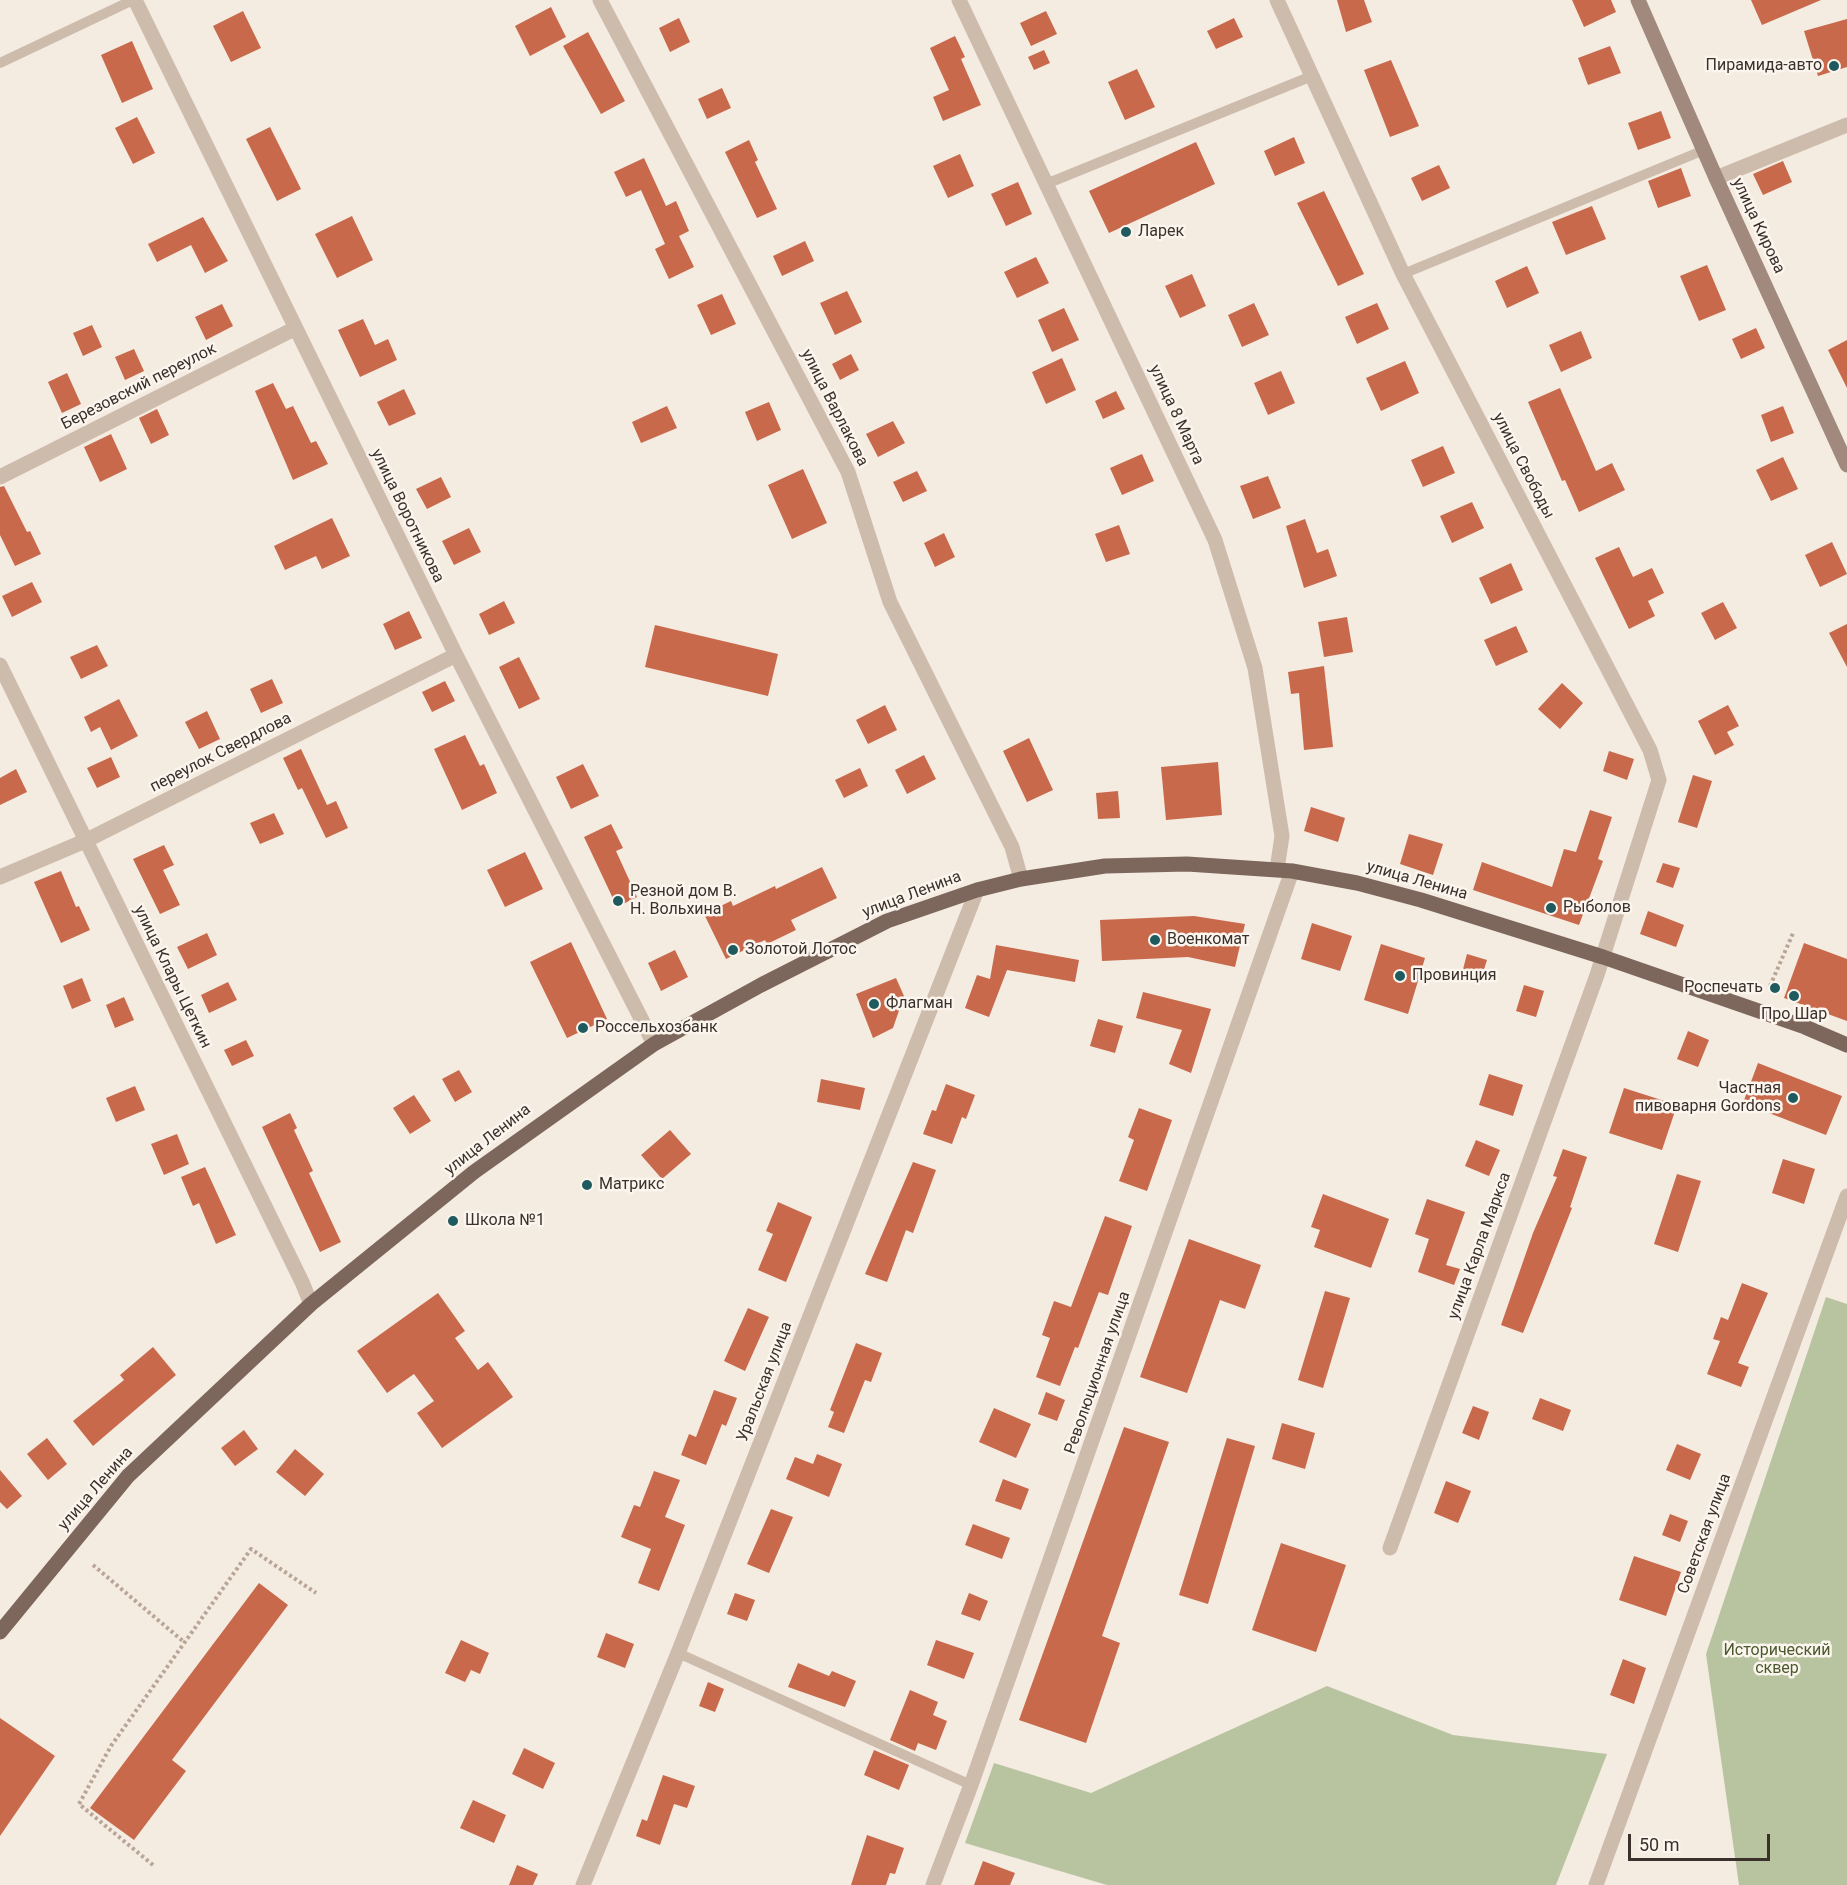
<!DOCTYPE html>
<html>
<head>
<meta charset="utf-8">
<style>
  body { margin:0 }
  #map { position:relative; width:1847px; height:1885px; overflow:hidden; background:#f4ebe1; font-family:Roboto,sans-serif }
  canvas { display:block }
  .scale { position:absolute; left:1628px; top:1834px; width:142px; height:27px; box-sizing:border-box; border:3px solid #3b302b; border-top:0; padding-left:8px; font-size:18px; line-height:21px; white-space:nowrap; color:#3b302b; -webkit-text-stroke:4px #fbf5ee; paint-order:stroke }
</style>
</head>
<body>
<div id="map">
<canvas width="1847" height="1885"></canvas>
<div class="scale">50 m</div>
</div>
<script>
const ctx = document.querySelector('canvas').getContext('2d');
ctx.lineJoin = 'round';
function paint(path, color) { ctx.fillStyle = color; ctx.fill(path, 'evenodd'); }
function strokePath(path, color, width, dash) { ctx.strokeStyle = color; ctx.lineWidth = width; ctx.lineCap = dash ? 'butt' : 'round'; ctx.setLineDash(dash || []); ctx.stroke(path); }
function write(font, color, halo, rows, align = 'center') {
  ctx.font = font + ' Roboto,sans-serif'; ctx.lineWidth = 5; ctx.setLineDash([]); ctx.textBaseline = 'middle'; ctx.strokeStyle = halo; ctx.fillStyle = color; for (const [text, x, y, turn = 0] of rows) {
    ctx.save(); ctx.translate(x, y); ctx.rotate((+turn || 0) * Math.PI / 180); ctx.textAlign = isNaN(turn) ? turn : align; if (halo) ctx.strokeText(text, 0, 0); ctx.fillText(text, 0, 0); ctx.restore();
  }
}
const green = new Path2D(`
  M1826,1297L1847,1304V1885H1739L1706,1654Z
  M1327,1686L1453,1735L1607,1754L1556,1885H1107L965,1843L994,1763L1091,1793Z`);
const building = new Path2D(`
  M1337,0H1364L1372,22L1346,32Z
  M1572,0H1611L1616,12L1584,27Z
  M1751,0H1821L1762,25Z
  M551,7L566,37L530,56L515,26Z
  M243,11L261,48L231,62L213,26Z
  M1046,11L1057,34L1031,46L1020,23Z
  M679,18L690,42L670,52L659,28Z
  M1234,18L1243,37L1216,49L1207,31Z
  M1847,19V67L1818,76L1804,31Z
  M588,32L625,101L601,114L563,46Z
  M955,36L965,57L961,59L981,105L943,121L933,97L949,90L930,48Z
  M132,41L153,89L122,103L101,55Z
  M1610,46L1621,73L1588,85L1578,58Z
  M1044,50L1050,63L1034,70L1028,57Z
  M1391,60L1419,126L1390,137L1364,70Z
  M1137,69L1155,107L1125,120L1108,82Z
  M722,88L731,108L707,119L698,99Z
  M1661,111L1671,138L1638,150L1628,123Z
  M137,117L155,153L133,164L115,128Z
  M270,127L301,189L277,201L246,139Z
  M1294,137L1305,163L1275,176L1264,151Z
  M749,140L758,160L755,162L777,209L757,218L725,152Z
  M1196,142L1215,184L1109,233L1089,191Z
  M960,154L974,186L948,198L933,166Z
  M644,158L666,206L676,201L689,231L679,236L694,267L669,279L655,249L665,244L641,190L626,197L614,172Z
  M1783,161L1792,182L1763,195L1753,174Z
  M1439,165L1450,188L1422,201L1411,178Z
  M1681,168L1691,196L1658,208L1648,181Z
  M1018,182L1032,214L1006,226L991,194Z
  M1324,191L1364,274L1338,286L1297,203Z
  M1592,206L1606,239L1566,255L1552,222Z
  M352,216L373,260L337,278L315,234Z
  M203,217L228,261L205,273L191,245L157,262L148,244Z
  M805,241L814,261L782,276L773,256Z
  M1036,257L1049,283L1017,298L1004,272Z
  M1707,265L1726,310L1699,321L1680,276Z
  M1527,266L1539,293L1507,308L1495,281Z
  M1192,274L1206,306L1180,318L1165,286Z
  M847,291L862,322L835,335L820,303Z
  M722,294L736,324L711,335L697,305Z
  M1254,303L1269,335L1242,347L1228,315Z
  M1377,303L1389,329L1357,344L1345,317Z
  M222,304L233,326L206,340L195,317Z
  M1064,308L1079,340L1052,352L1038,320Z
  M363,319L375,345L388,339L397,360L360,377L338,330Z
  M92,325L102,347L83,356L73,333Z
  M1756,328L1765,348L1741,359L1732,339Z
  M1581,331L1592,358L1561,372L1549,345Z
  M1847,340V388L1828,350Z
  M134,349L144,371L125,380L115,357Z
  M851,354L859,370L840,380L832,364Z
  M1062,358L1076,390L1046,404L1032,372Z
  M1405,361L1419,393L1381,411L1366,378Z
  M1281,371L1295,403L1268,415L1254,383Z
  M67,373L81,404L62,413L48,382Z
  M273,383L286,409L293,406L311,443L316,441L328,464L293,480L255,391Z
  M1560,388L1596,471L1612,463L1625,490L1579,512L1565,480L1562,481L1528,402Z
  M404,389L416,414L389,426L377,402Z
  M1116,391L1125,409L1103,419L1095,401Z
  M769,402L781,430L757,441L745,412Z
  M667,406L677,428L641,443L632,422Z
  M1783,406L1794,433L1771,442L1761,415Z
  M157,409L169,435L151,444L139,418Z
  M893,421L905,443L878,457L866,434Z
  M111,434L127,469L100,482L84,447Z
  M1443,446L1455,473L1423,487L1411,460Z
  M1142,454L1154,481L1122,495L1110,468Z
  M1783,457L1798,489L1771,501L1756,470Z
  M803,469L827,523L792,539L768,485Z
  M917,471L927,491L903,502L893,482Z
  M1268,476L1281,508L1253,519L1240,486Z
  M441,477L451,497L427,509L416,489Z
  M4,486L27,532L30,531L41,554L15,566L0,535V487Z
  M1472,502L1484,528L1452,543L1440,516Z
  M332,518L350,556L322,569L316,556L285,570L274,546Z
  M1305,519L1317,553L1328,549L1337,576L1304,588L1286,526Z
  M1119,525L1130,554L1106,562L1095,534Z
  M469,528L481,552L454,565L442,541Z
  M944,533L955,557L935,567L924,543Z
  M1832,542L1847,574L1820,587L1805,555Z
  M1619,547L1633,577L1652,568L1664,593L1648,601L1655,616L1629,629L1595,558Z
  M1511,563L1523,590L1491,604L1479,578Z
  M32,582L42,602L12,617L2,596Z
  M504,601L515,623L489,635L479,614Z
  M1723,602L1737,628L1715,640L1701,613Z
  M409,611L422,638L395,650L383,624Z
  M1347,617L1353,652L1324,657L1318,622Z
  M1847,624V667L1829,633Z
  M655,625L778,654L768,696L645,667Z
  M1516,626L1528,652L1496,666L1484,640Z
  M97,645L108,666L81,679L70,657Z
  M519,657L540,699L519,709L499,667Z
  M1324,666L1333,747L1304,750L1299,693L1291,694L1288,672Z
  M272,679L283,703L261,713L250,689Z
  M445,681L455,701L432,712L422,692Z
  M1562,683L1583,703L1560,729L1538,709Z
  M119,699L138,736L111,750L100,727L91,732L84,717Z
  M885,705L897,730L868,744L856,720Z
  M1728,705L1739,726L1727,732L1734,745L1715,755L1698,721Z
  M207,711L220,739L199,749L185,722Z
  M465,735L480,766L484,764L497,793L462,810L434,749Z
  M1029,738L1053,790L1027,802L1003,751Z
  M301,749L327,805L336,801L348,828L326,838L302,788L298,790L283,758Z
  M1609,751L1634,759L1627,780L1603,771Z
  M924,755L936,779L907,794L895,770Z
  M111,757L120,777L97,788L87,768Z
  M1218,762L1222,815L1166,820L1161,767Z
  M583,764L599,796L571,809L556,777Z
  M860,768L868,786L844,798L835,780Z
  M16,769L27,792L0,805V778Z
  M1693,775L1712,781L1697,828L1678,822Z
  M1118,791L1120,818L1098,819L1096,793Z
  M1311,807L1345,818L1338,842L1304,831Z
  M1590,810L1612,817L1598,859L1603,861L1579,925L1473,890L1482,862L1552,887L1564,849L1576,852Z
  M274,813L284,834L260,844L250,823Z
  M611,824L623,848L616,851L637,897L617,907L584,837Z
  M1409,834L1443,844L1433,875L1400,864Z
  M164,845L174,865L163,870L180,905L160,914L133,859Z
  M525,852L543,889L505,907L487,870Z
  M1663,863L1680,868L1673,888L1656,882Z
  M822,867L837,898L791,920L796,930L767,944L765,940L726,959L704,914L731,901L733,906L775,886L776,889Z
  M61,871L76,907L79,906L90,930L61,943L34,882Z
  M1648,911L1684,925L1676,947L1640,934Z
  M1194,916L1245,924L1235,967L1188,957L1102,961L1100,920Z
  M1312,923L1352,936L1340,971L1301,959Z
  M207,933L217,955L188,969L177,947Z
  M571,942L607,1019L567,1038L530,962Z
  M1804,943L1847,959V1021L1784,998Z
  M1381,944L1425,958L1408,1014L1364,1000Z
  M996,945L1079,960L1075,982L1007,970L989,1017L965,1008L977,975L990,979Z
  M675,950L688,977L661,991L648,963Z
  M1467,954L1487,960L1481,979L1462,973Z
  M82,978L91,1001L72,1009L63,986Z
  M896,978L904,996L893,1028L873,1038L856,994Z
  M228,982L237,1000L209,1013L201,995Z
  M1524,985L1544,991L1536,1017L1516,1011Z
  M1143,992L1211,1009L1191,1073L1169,1064L1182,1030L1136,1018Z
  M124,997L134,1020L115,1028L106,1005Z
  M1098,1019L1123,1026L1115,1053L1090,1046Z
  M1688,1031L1709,1040L1698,1067L1677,1059Z
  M246,1040L254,1056L232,1066L224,1050Z
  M1758,1063L1842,1096L1826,1135L1743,1103Z
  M459,1070L472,1092L455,1102L442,1079Z
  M1489,1074L1523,1085L1513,1116L1479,1105Z
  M821,1079L865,1088L860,1110L817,1102Z
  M946,1084L975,1095L966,1119L962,1117L952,1144L923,1134L932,1110L936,1111Z
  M135,1086L145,1110L116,1122L106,1098Z
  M1624,1088L1677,1105L1662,1150L1609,1133Z
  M414,1095L431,1121L410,1134L393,1108Z
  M1139,1108L1172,1120L1147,1191L1119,1181L1134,1140L1128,1137Z
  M290,1113L297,1128L294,1130L313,1171L309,1173L341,1242L320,1252L262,1127Z
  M670,1130L691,1154L662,1179L641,1155Z
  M177,1134L189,1164L164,1175L151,1144Z
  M1476,1140L1500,1150L1489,1176L1465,1166Z
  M1563,1149L1587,1157L1570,1207L1572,1208L1523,1333L1501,1325L1533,1233L1557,1177L1553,1176Z
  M1783,1159L1815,1169L1804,1204L1772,1193Z
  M913,1162L936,1170L913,1233L906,1230L887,1282L865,1274Z
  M205,1167L236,1235L216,1244L199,1203L193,1206L181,1177Z
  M1677,1174L1701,1181L1678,1252L1654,1244Z
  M1323,1194L1389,1219L1371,1268L1314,1247L1320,1230L1311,1227Z
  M1427,1199L1465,1212L1446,1265L1460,1269L1454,1285L1418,1272L1429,1239L1415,1234Z
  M778,1202L812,1217L786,1282L758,1270L773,1234L766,1231Z
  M1105,1216L1132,1226L1108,1295L1099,1292L1078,1348L1075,1347L1060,1386L1036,1377L1050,1338L1042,1335L1054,1301L1071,1307Z
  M1189,1239L1261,1265L1245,1309L1220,1300L1187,1393L1140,1377Z
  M1742,1283L1768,1293L1738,1363L1749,1367L1741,1387L1707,1374L1720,1341L1713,1339L1721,1317L1728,1320Z
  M1325,1291L1350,1298L1323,1388L1298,1380Z
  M438,1293L465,1331L455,1338L478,1370L488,1362L513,1397L442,1448L417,1413L434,1401L414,1374L387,1393L357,1351Z
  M748,1308L769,1317L745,1371L724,1361Z
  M856,1343L882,1353L871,1382L865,1380L844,1433L828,1427L834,1412L830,1410Z
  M153,1347L176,1375L93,1446L73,1421L124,1380L120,1375Z
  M714,1390L737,1398L726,1426L722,1424L706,1465L681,1455L689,1434L696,1437Z
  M1046,1392L1065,1400L1057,1421L1038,1414Z
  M1540,1398L1571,1410L1563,1431L1532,1419Z
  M1473,1406L1489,1412L1479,1440L1462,1433Z
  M994,1408L1031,1424L1016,1458L979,1442Z
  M1282,1423L1315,1433L1305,1469L1272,1459Z
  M1124,1427L1169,1442L1102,1636L1120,1643L1086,1743L1019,1720Z
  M244,1430L258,1449L235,1466L221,1448Z
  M47,1438L67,1464L48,1480L27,1454Z
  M1227,1438L1255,1446L1208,1604L1179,1595Z
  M1677,1444L1701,1454L1690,1480L1666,1470Z
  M295,1449L324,1474L305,1496L276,1472Z
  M817,1454L842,1464L829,1497L786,1479L795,1457L813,1464Z
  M0,1470L22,1496L7,1509L0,1502Z
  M654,1471L680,1480L665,1517L685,1525L659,1591L638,1583L651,1549L621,1537L634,1505L640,1507Z
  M1003,1479L1029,1489L1021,1510L995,1501Z
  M1446,1481L1471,1491L1458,1523L1434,1513Z
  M771,1509L793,1517L769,1573L747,1564Z
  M1670,1514L1688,1521L1680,1542L1662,1535Z
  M973,1524L1010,1538L1002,1559L965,1545Z
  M1281,1543L1346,1565L1316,1652L1252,1630Z
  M1634,1556L1681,1572L1666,1616L1619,1600Z
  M259,1583L288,1605L172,1760L186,1771L134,1840L90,1808Z
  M735,1593L755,1600L747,1621L727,1614Z
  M969,1593L988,1601L980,1621L961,1614Z
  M606,1633L634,1644L625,1668L597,1657Z
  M461,1640L489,1653L480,1674L471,1670L465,1682L445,1673Z
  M936,1640L974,1653L964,1679L927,1665Z
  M1623,1659L1646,1668L1634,1704L1610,1695Z
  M798,1663L829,1676L832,1671L856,1681L845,1707L788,1687Z
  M708,1682L724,1689L715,1712L699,1706Z
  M910,1690L938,1702L933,1715L947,1721L936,1750L918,1743L915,1751L890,1740Z
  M0,1718L55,1756L0,1836Z
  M524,1748L555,1763L543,1789L512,1774Z
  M874,1750L909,1765L899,1790L864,1775Z
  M663,1775L695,1786L687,1808L674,1804L660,1845L636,1836L642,1819L647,1821Z
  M473,1800L506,1815L494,1843L460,1828Z
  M867,1835L904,1848L895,1874L890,1873L886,1885H851Z
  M983,1861L1015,1873L1010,1885H974Z
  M517,1865L538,1874L533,1885H509Z`);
const path = new Path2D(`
  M1770,986L1794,931
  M93,1565L184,1642
  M153,1865L79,1804L111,1746L251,1549L316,1593`);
const lane = new Path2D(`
  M0,63L133,0
  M1046,184L1312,76
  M1403,274L1704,150
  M678,1653L971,1785`);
const street = new Path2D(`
  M135,0L456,655L654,1044
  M600,0L848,472L890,602L1012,847L1021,879
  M959,0L1215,540L1255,668L1282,836L1277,869
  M1277,0L1403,274L1650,750L1659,780L1597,975L1390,1548
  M1716,178L1847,125
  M0,477L294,329
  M0,665L302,1282L311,1304
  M0,877L85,841L456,655
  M583,1885L678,1653L977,890
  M933,1885L971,1785L1292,871
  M1596,1885L1847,1196`);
const secondary = new Path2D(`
  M1638,0L1716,178L1847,465`);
const primary = new Path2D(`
  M0,1632L128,1476L311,1304L474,1172L654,1044L761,985L887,921L977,890L1021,879L1105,866L1187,864L1292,871L1357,883L1421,900L1603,957L1805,1027L1847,1045`);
const markers = [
  [1834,66,6,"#1f5a5e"],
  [1126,232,6,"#1f5a5e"],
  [618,901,6,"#1f5a5e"],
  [1551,908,6,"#1f5a5e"],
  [1155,940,6,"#1f5a5e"],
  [733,950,6,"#1f5a5e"],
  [1400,976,6,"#1f5a5e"],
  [1775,988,6,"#1f5a5e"],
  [1794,996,6,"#1f5a5e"],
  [874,1004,6,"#1f5a5e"],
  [583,1028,6,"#1f5a5e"],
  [1793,1098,6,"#1f5a5e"],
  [587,1185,6,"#1f5a5e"],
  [453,1221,6,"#1f5a5e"]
];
const poiNames = [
  ["Пирамида-авто",1822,66,"right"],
  ["Ларек",1138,232],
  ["Резной дом В.",630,892],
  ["Н. Вольхина",630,910],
  ["Рыболов",1563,908],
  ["Военкомат",1167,940],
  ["Золотой Лотос",745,950],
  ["Провинция",1412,976],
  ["Роспечать",1763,988,"right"],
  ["Флагман",886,1004],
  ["Про Шар",1794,1015,"center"],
  ["Россельхозбанк",595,1028],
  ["Частная",1781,1089,"right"],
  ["пивоварня Gordons",1781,1107,"right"],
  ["Матрикс",599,1185],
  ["Школа №1",465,1221]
];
const streetNames = [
  ["улица Кирова",1758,226,65],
  ["Березовский переулок",139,387,-27],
  ["улица Варлакова",834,408,63],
  ["улица 8 Марта",1176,415,65],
  ["улица Свободы",1523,466,63],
  ["улица Воротникова",407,516,64],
  ["переулок Свердлова",221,753,-27],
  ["улица Ленина",1417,881,16],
  ["улица Ленина",912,895,-21],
  ["улица Клары Цеткин",172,977,64],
  ["улица Ленина",488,1140,-38],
  ["улица Карла Маркса",1480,1246,-70],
  ["Революционная улица",1098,1373,-71],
  ["Уральская улица",765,1382,-69],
  ["улица Ленина",96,1489,-49],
  ["Советская улица",1705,1534,-70]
];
const parkNames = [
  ["Исторический",1777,1651],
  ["сквер",1777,1669]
];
paint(green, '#b8c4a0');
paint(building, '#c8694b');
strokePath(path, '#b9a596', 4, [3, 3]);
strokePath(lane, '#cdbbac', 10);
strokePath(street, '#cdbbac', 15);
strokePath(secondary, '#a18a7d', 15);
strokePath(primary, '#7d675c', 15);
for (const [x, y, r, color] of markers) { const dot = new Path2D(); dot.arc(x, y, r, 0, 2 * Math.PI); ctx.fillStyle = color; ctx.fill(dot); strokePath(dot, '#fbf5ee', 2); }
write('16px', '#3b302b', '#fbf5ee', poiNames, 'left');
write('16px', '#3b302b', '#fbf5ee', streetNames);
write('16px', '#4a5a2e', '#fbf5ee', parkNames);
</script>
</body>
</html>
